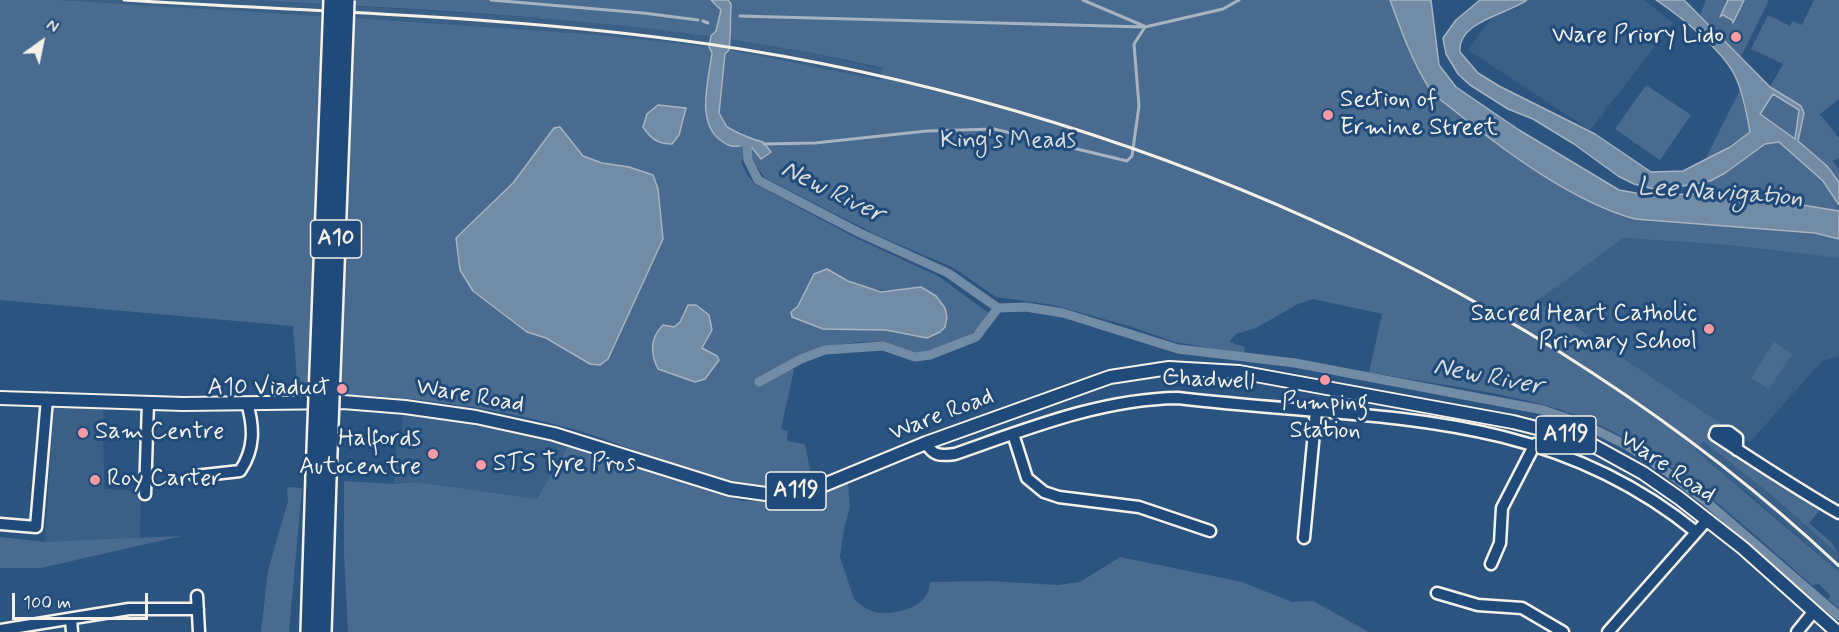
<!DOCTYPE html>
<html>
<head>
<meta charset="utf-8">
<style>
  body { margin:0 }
  #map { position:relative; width:1839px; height:632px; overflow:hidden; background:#2c5481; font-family:Mynerve,sans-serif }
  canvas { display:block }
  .north { position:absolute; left:12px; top:12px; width:60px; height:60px; -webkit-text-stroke:4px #1f4a7a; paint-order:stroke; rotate:33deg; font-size:16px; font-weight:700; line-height:24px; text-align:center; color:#f4f1e8 }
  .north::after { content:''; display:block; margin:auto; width:21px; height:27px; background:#f4f1e8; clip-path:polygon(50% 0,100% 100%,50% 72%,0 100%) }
  .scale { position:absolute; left:12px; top:593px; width:136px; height:27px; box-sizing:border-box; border:3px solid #f4f1e8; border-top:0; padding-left:8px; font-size:18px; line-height:21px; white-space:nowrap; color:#f4f1e8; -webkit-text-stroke:4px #1f4a7a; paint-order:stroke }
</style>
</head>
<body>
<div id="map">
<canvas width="1839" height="632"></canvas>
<div class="north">N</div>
<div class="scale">100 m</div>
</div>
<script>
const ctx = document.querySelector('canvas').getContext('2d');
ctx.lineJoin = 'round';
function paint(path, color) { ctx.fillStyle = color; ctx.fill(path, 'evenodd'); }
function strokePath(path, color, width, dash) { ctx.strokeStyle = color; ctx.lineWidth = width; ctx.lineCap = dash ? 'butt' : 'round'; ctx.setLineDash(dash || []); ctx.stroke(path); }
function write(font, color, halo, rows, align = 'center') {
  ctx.font = font + ' Mynerve,sans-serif'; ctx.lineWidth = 6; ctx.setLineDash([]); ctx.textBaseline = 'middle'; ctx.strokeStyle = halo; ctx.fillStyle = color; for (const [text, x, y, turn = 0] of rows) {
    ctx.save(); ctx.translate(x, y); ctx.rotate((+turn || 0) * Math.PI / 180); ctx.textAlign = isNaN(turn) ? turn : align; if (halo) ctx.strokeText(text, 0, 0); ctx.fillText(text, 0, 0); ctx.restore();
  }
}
const built = new Path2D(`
  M52,0H260L573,20L710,35L780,46L943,82L916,89L753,55L601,35Z
  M1527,0H1644L1673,23L1590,130L1468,50L1492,18L1518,7Z
  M1622,238L1729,245L1839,258V357L1822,361L1750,442L1536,301Z
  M54,404L103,409L104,489L141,491L140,539L45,542Z
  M403,415L500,427L570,443L537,499L417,482L394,484L397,433H402Z
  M1677,437L1702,440L1751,478L1839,555V572L1753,497Z`);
const green = new Path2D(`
  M0,0H57L366,19L601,35L709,47L712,53L706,116L709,126L733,147L741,145L746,159L741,161L747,175L755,184L858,239L938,276L990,314C975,337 944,355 915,352C903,351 892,343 880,342C849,340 817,348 790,362L794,370L781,429L788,431L787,441L805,444L812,480C799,483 785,486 772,487C715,487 636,448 580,431C490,405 392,393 298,394L293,326L0,300ZM658,105L685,108L679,135ZM560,127L583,156L602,163L629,167L658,189L663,240L590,364L546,338L527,332L473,291L460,270L456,238L513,183L554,128ZM827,269C863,289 881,295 922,287L927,338L886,330L823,329L792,317L791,312L798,306L814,274ZM313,300L340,322L312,324ZM685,310L712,330L702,348L717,356L695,382L658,368C650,353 650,338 663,325L674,327L680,322Z
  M260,0H1390C1401,30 1412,61 1429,88C1434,97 1448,105 1456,112C1506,153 1573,202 1635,219L1815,233L1839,239V258L1729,245L1623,238L1537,301L1725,426L1711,429L1708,434L1820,510L1809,523L1832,543L1839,555L1769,493L1703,441L1695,450L1839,572V609L1828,599L1831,596L1819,584L1812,585C1741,524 1673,456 1586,419C1522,393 1437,385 1369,372L1382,314L1313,299L1298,304L1256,328L1236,334L1229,342L1245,347L1244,354L1175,342L1129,326L1053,305L996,297L954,268L879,236L765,178L750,157L751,150L743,133L727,127L719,113L725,54L729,50L880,80L883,68C678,20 469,13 260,0Z
  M1706,0H1769L1741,57L1700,15Z
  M1814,0H1839V99L1820,114L1839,138V158L1833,161L1839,169V182L1827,166L1798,141C1806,101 1803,107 1770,87L1783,64L1751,49L1768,15L1790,26L1793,21L1802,25Z
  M1646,85L1691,115L1660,160L1615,129Z
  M1740,90L1750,132L1704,162Z
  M1773,94L1799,110L1800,115L1795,139L1760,114Z
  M1779,142C1795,150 1839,193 1839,211L1723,192L1691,194L1693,185L1725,173L1765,144Z
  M1774,342L1792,354L1769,389L1751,378Z
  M570,443L742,501H778L822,492L848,482L850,507L844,529L840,557L854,599C861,605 870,612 879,613C899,614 930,607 930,582L989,581L1058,585L1080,582L1120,557L1242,582L1292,602L1313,601L1369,632H348L344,555V481L394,484L417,482L537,499Z
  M287,487L302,488L289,632H261L268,570L288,501Z
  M181,536L41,568H0V537L45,542Z`);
const water = new Path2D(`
  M711,0H728L731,4C730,20 731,35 729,50L725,54L719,113L727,127C738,133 753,140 763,142L771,152L761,159L750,145L751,150L746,151L744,145C732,148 728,146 719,139C696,120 709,79 712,53L709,47L711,36L716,31L721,10Z
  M1390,0H1431L1439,65L1456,87L1519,130L1619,190L1652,196L1723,192L1839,211V239L1815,233L1635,219C1573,202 1506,152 1456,112C1448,105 1434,97 1429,88C1412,61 1401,30 1390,0Z
  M1480,0H1527C1509,14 1457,21 1460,52L1478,73L1499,86L1595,134L1651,172L1683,171L1730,147L1750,132C1747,115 1743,93 1736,78C1725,52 1680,16 1656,0H1684L1770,87L1801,106L1804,113L1798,141L1827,166L1839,182V205L1823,181L1779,142L1765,144L1725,173L1710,181L1672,188L1654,189L1634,184L1618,176L1574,144L1533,119L1508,109L1470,85L1458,74L1446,54L1443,38L1456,20ZM1773,94L1799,110L1795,139L1760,114Z
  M1728,0H1744L1733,23L1732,20L1723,15L1720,17Z
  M658,105L686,108L679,135L672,144C658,144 651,139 643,127L647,114Z
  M560,127L583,156L602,163L629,167L653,175L658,189L663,239L608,359L600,365L590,364L546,338L527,332L473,291L460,270L456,238L513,183L554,128Z
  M827,269L848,281L881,292L921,287L936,296L945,308L947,317L945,327L940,332L927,338L886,330L823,329L792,317L791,312L798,306L814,274Z
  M688,305H696L709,315L712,330L702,348L717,356L719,360L705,379L695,382L658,369C650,353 650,338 663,325L674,327L680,322Z`);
const stream = new Path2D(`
  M491,0L643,13L698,20
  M1083,0L1144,26
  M740,16L1145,27L1223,9L1239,0
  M703,21L708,23
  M764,144L815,143L927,131L994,129L1127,161L1132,156L1139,106L1134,44L1145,27`);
const canal = new Path2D(`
  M742,142L747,145L748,160L758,180L860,233L948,273L998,308L1026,307L1063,313L1178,349L1295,363L1543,410L1584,424L1626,445L1666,471L1709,504L1839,616
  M759,382L801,359L825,350L883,346L915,357L930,355L976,337L998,308`);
const minor = new Path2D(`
  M1013,434L1027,478L1044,492L1059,497L1139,507L1210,531
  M926,443C933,456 940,456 955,454C1027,429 1101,399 1178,398C1366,421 1539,404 1696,532
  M1737,450V438L1729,432H1716L1715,435C1756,462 1797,489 1839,513
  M195,476L240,471C255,449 254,427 247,403
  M145,494L148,403
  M0,524L36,527L47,399
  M1304,538L1316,411
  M1491,564L1500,543L1502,508L1535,444
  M1437,593L1478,605L1522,608L1563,632
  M197,596L199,632
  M71,619L72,632
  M0,630L129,609H198
  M1608,632L1707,520
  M1797,632L1814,611`);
const major = new Path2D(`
  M0,398L183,404L343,402L405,407L476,417L554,434L730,489L766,494L819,487L926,443L1110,377L1169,368L1239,372L1513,422L1568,436L1594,446L1643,473L1679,498L1743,548L1837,632`);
const highway = new Path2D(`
  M309,632L314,477
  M323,632L328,478`);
const rail = new Path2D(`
  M124,0C319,12 515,16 708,44C1115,103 1538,282 1839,566`);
const highwayBridge = new Path2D(`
  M314,477L332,0
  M328,478L346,0`);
const markers = [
  [1736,37,6,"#ff9aa2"],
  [1328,115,6,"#ff9aa2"],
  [1709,329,6,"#ff9aa2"],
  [1325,380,6,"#ff9aa2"],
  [342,389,6,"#ff9aa2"],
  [83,433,6,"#ff9aa2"],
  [433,454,6,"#ff9aa2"],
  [481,465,6,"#ff9aa2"],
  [95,480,6,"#ff9aa2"]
];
const shields = [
  [336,239,51],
  [1566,435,60],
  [796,491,60]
];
const shieldNames = [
  ["A10",336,239],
  ["A119",1566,435],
  ["A119",796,491]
];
const poiNames = [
  ["Ware Priory Lido",1724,37],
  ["Section of",1340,101,"left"],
  ["Ermine Street",1340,129,"left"],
  ["Sacred Heart Catholic",1697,315],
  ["Primary School",1697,343],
  ["A10 Viaduct",330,389],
  ["Pumping",1325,404,"center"],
  ["Station",1325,432,"center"],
  ["Sam Centre",95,433,"left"],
  ["Halfords",421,440],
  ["Autocentre",421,468],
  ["STS Tyre Pros",493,465,"left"],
  ["Roy Carter",107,480,"left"]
];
const parkNames = [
  ["King's Meads",1008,142]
];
const streetNames = [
  ["Chadwell",1208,381,3],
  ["Ware Road",470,397,10],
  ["Ware Road",942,416,-21],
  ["Ware Road",1667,468,34]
];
const waterNames = [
  ["New River",832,193,26],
  ["Lee Navigation",1720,194,4],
  ["New River",1488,378,11]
];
paint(built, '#3b6088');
paint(green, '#496b90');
paint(water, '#738ca6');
strokePath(water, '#a7b4c0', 1.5);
strokePath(stream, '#a7b4c0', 3);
strokePath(canal, '#738ca6', 9);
strokePath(minor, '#f4f1e8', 15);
strokePath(major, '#f4f1e8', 16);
strokePath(highway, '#f4f1e8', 20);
strokePath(minor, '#1f4a7a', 10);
strokePath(major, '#1f4a7a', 12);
strokePath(highway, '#1f4a7a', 15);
strokePath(rail, '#f4f1e8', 3);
strokePath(highwayBridge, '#f4f1e8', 20, []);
strokePath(highwayBridge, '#1f4a7a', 15);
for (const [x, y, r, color] of markers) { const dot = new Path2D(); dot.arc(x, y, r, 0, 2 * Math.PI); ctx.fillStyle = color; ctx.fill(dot); strokePath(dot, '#1f4a7a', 2); }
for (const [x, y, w] of shields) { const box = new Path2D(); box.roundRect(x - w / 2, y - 19, w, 38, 4.5); ctx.fillStyle = '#1f4a7a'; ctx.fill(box); strokePath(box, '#f4f1e8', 1.5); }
write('bold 22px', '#f4f1e8', null, shieldNames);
write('24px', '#f4f1e8', '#1f4a7a', poiNames, 'right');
write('24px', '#dadddb', '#1f4a7a', parkNames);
write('24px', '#f4f1e8', '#1f4a7a', streetNames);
write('italic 26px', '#dadddb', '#1f4a7a', waterNames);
</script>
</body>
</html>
